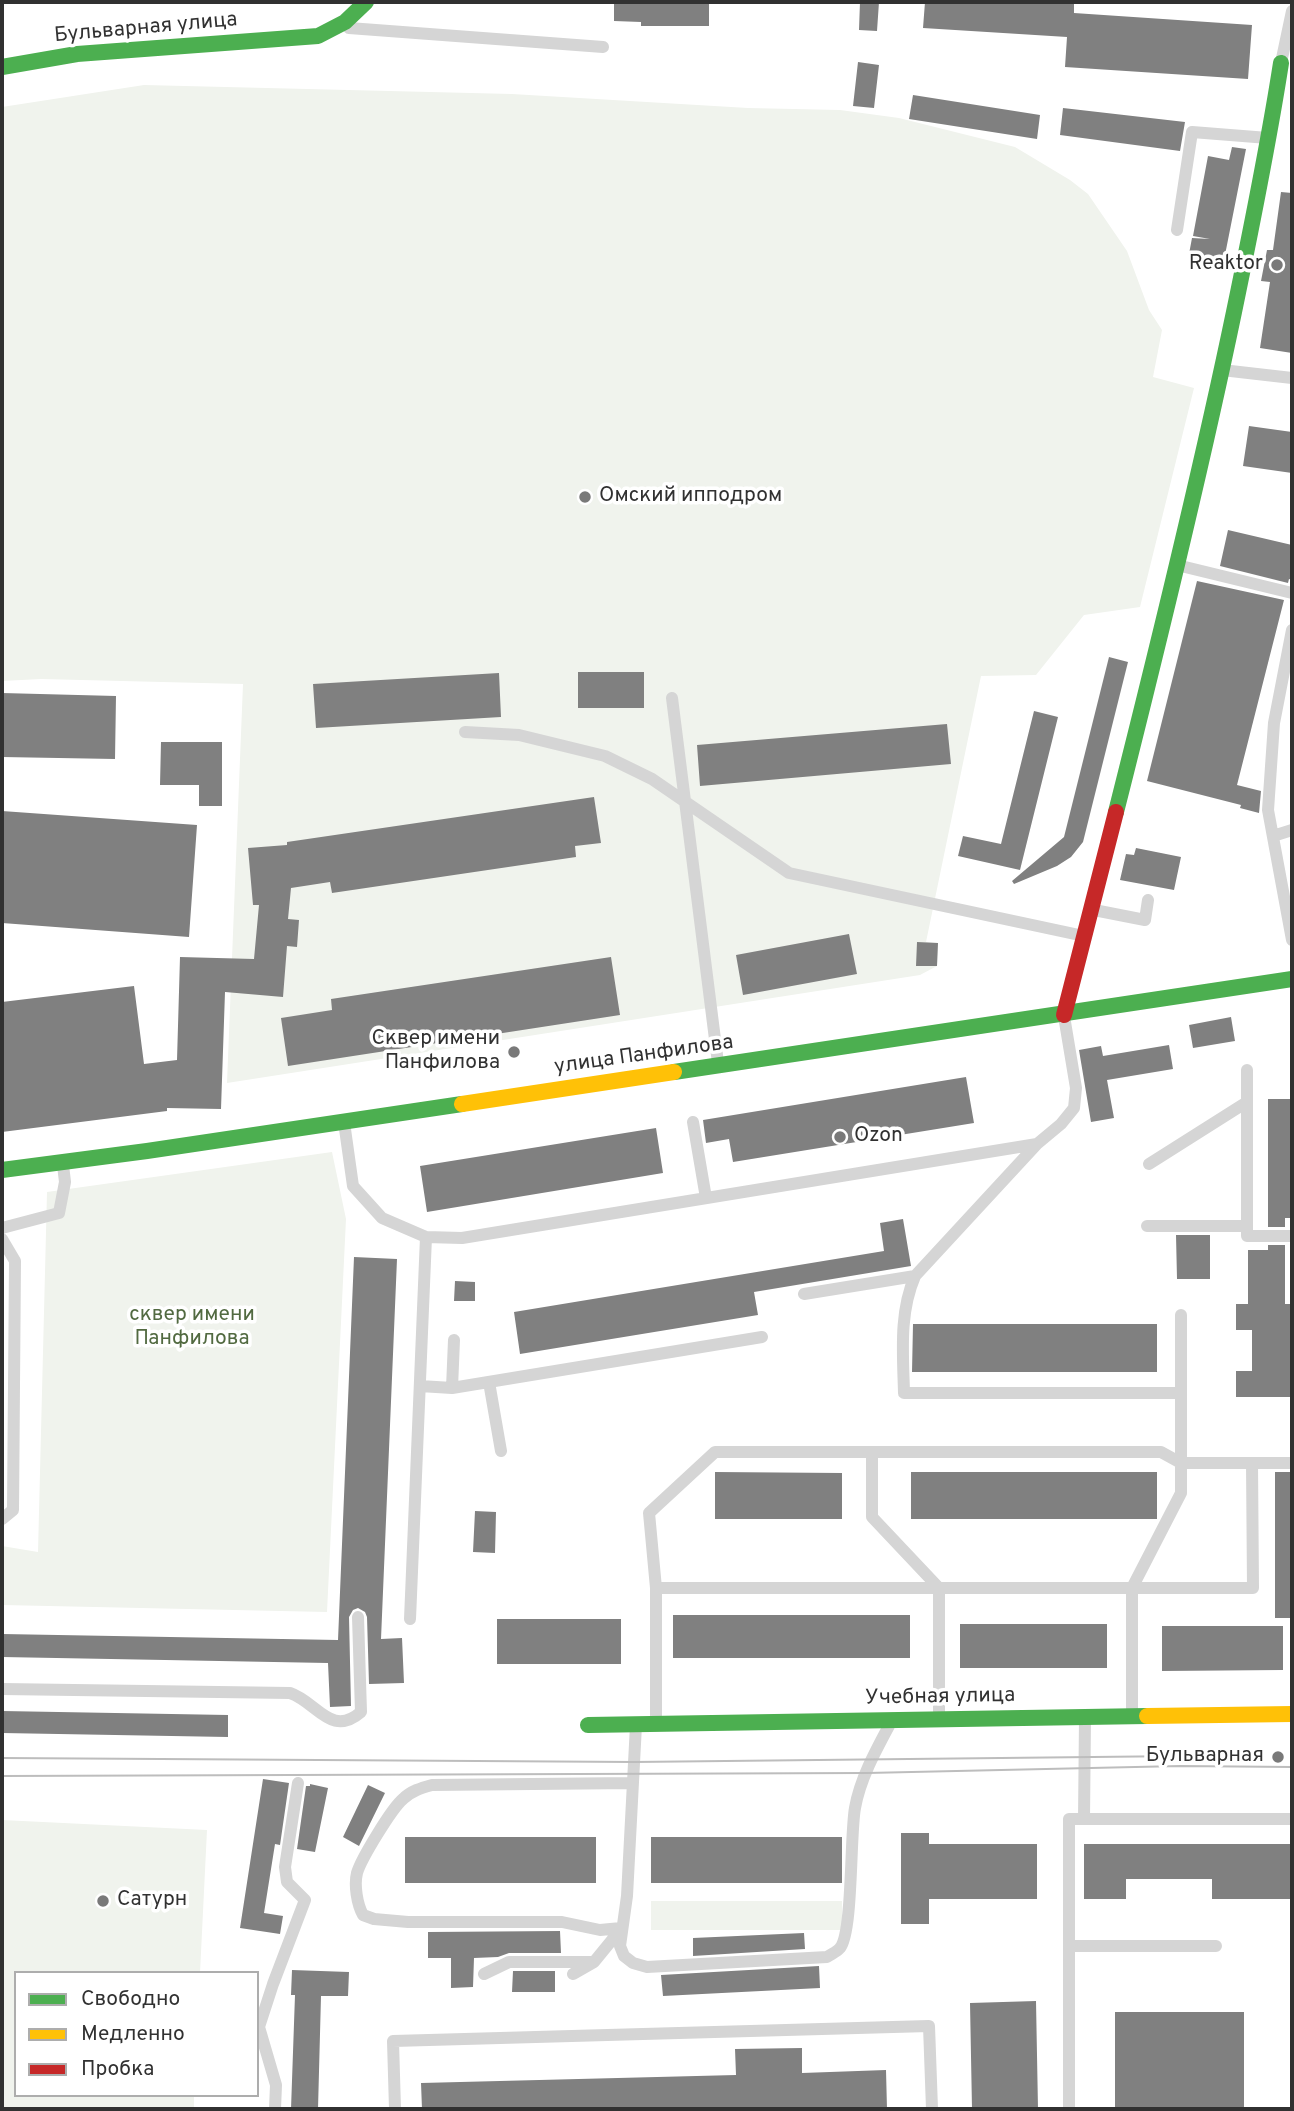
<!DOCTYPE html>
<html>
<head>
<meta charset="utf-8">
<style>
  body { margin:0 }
  #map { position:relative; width:1294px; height:2111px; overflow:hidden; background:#fff; font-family:Overpass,sans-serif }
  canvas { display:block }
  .frame { position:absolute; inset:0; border:4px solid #313131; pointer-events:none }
  .legend { position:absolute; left:14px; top:1971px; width:245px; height:126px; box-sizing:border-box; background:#fff; border:2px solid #adadad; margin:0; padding:9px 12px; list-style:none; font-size:21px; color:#313131 }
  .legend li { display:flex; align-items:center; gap:14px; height:35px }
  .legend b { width:35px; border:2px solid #adadad }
</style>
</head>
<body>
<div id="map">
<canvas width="1294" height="2111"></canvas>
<div class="frame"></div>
<ul class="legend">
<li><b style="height:9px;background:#4caf50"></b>Свободно</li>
<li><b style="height:9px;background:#ffc107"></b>Медленно</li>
<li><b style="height:9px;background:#c62828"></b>Пробка</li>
</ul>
</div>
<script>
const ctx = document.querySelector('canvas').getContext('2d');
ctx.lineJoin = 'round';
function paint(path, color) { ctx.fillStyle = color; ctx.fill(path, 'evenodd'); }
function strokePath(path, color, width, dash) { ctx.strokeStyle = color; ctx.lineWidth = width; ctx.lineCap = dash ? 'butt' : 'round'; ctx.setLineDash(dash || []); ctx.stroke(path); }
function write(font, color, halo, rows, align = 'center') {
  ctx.font = font + ' Overpass,sans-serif'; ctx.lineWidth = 7; ctx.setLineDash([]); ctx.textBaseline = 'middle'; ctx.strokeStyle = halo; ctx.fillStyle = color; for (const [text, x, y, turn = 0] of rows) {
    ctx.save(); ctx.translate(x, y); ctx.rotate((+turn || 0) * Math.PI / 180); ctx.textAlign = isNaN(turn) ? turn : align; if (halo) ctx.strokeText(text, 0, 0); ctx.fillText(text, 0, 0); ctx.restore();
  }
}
const green = new Path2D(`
  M144,85L512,94L748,108L840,110L899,118L1015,147L1070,180L1088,194L1127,251L1149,310L1162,330L1153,377L1194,388L1140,607L1084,615L1036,675L981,676L926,942L938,943L937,966L920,975L227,1083L243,684L41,679L2,681V107Z
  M332,1152L346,1219L327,1612L2,1605V1546L38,1552L47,1192Z
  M2,1820L207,1830L200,1973H16V2095H194V2109H2Z
  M651,1901H842V1930H651Z`);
const building = new Path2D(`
  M614,2H709V26H641V22L614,21Z
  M860,2H879L877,31L859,30Z
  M925,2H1074V13L1252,25L1248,79L1065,67L1067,37L923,28Z
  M858,62L879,65L874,108L853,106Z
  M913,95L1040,115L1037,139L909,119Z
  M1063,108L1185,122L1180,151L1060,135Z
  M1232,147L1246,149L1224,260L1189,254L1192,238L1210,239L1193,236L1208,156L1229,160Z
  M1281,192L1292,193V353L1260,348L1270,282L1261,281L1267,250H1273Z
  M1249,426L1292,432V473L1243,466Z
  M1228,530L1292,545V580L1289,579L1288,583L1220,566Z
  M1197,581L1284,600L1237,785L1261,791L1259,813L1240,808L1241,805L1147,781Z
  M1109,657L1128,662L1083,842L1071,857L1057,866L1014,884L1012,881L1064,837Z
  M578,672H644V708H578Z
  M499,673L501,717L316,728L313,684Z
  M2,693L116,696L115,759L2,757Z
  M1034,711L1058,717L1020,870L958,856L963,836L1001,844Z
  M947,724L951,764L700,786L697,745Z
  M161,742H222V806H199V785H160Z
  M594,797L601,843L575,846L576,857L332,893L330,882L291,888L288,919L299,920L297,947L287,946L283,997L225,992L221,1109L167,1108V1111L2,1132V1002L134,986L144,1064L177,1060L180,957L254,959L259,905H253L248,848L287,845V842Z
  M2,811L197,825L189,937L2,923Z
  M1136,848L1181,857L1174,890L1120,880L1126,854L1134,855Z
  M849,934L857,974L743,995L736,955Z
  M917,942L938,943L937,966H916Z
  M611,957L620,1015L288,1066L281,1018L332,1010L331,999Z
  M1231,1017L1235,1041L1193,1048L1189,1025Z
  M1169,1045L1173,1069L1107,1080L1114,1118L1091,1122L1079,1050L1101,1046L1103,1056Z
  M966,1077L974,1123L733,1162L729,1139L706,1143L703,1120Z
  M1268,1099H1292V1218H1285V1227H1268Z
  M656,1128L663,1173L427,1212L420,1166Z
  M903,1219L911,1266L754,1292L758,1315L520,1354L514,1312L884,1251L880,1223Z
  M1176,1235H1210V1279H1177Z
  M1268,1245H1285V1304H1292V1397H1236V1371H1252V1330H1236V1304H1248V1250H1268Z
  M354,1257L397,1259L381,1639L402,1638L404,1683L369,1684L367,1617L365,1612L358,1608L353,1610L349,1617L351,1706L330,1707L328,1663L2,1657V1634L338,1640Z
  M455,1281L475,1282V1301H454Z
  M913,1324H1157V1372H912Z
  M715,1472L842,1473V1519H715Z
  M911,1472H1157V1519H911Z
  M1275,1472H1292V1618H1275Z
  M475,1511L496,1512L495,1553L473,1552Z
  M673,1615H910V1658H673Z
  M497,1619H621V1664H497Z
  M960,1624H1107V1668H960Z
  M1162,1626H1283V1670L1162,1671Z
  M2,1711L228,1715V1737L2,1733Z
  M263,1779L289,1783L280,1845L275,1844L264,1913L283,1916L280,1934L240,1928Z
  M310,1784L328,1788L315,1852L297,1849L306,1786H310Z
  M368,1785L385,1793L359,1846L343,1837Z
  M901,1833H929V1844H1037V1899H929V1924H901Z
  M405,1837H596V1883H405Z
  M651,1837H842V1883H651Z
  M1084,1844H1292V1899H1212V1879H1126V1899H1084Z
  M560,1931L561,1953H509L498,1957L474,1958L473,1987L451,1988V1958H428V1932Z
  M804,1933L805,1949L693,1956V1938Z
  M819,1966L820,1988L663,1996L661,1975Z
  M292,1970L349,1972L348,1996H321L318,2109H291L295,1995H291Z
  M513,1971H555V1992H512Z
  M1036,2001L1038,2109H972L970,2003Z
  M1115,2012H1244V2109H1115Z
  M802,2048V2073L886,2070L887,2109H422L421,2083L736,2075L735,2049Z`);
const lane = new Path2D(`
  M349,28L603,47
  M1281,63L1292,11
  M1177,230L1192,132L1268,138
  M1222,370L1292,378
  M1181,566L1292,593
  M1292,630L1274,723L1268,810L1292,940
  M672,698L718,1063
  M465,732L519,735L605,756L652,779L789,873L1084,936
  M1273,836L1292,830
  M1094,910L1145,920L1148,900
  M1064,1016L1076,1088L1074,1108L1061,1124L1037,1144L915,1276C899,1313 903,1353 904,1393H1181
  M1247,1070V1236H1292
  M344,1122L353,1186L382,1218L426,1237L462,1238L1037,1144
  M693,1122L706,1198
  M1149,1164L1247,1102
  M1147,1226H1247
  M2,1228L59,1213L65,1182L63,1165
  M2,1239L15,1261L13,1510L2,1519
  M804,1294L915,1276
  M489,1382L501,1451
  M420,1386L452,1388L762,1337
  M452,1388L454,1340
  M872,1452V1517L939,1588V1716
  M656,1588H1253L1252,1463
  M410,1619L426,1237
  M2,1689L290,1693C317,1702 331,1738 361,1712L358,1617
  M1132,1715V1588L1181,1493V1315
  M656,1724V1588L649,1513L715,1452H1161L1181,1463H1292
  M636,1725L627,1896L620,1946L624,1956L633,1963L647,1967L827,1957C831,1954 837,1952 840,1948C853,1933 850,1834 855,1808C860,1779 876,1750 890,1724
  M1084,1819L1085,1718
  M621,1928L600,1930L562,1922H408L374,1919L363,1915C357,1904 354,1885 357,1873C361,1859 392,1808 403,1799C411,1791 421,1788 432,1785L633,1783
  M1069,1946H1216
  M484,1974L509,1962H594
  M573,1974L594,1962L621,1929
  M275,2109L276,2085L259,2027L273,1984L305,1900L287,1882L285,1867L298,1783
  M395,2109L393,2041L929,2026L932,2109
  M1069,2109V1819H1292`);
const fast = new Path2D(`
  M2,67L77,54L318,36L345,22L366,2
  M1116,812C1158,646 1199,480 1234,312C1251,230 1268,147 1281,63
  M674,1072L1292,979
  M2,1170L147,1151L462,1104
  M588,1725L1147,1716`);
const slow = new Path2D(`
  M462,1104L674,1072
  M1147,1716L1292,1714`);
const jam = new Path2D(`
  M1064,1015L1116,812`);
const tram = new Path2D(`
  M2,1758L634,1762L1184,1756
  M2,1776L867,1773L1180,1766L1292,1767`);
const markers = [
  [1277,265,7,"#797979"],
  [585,497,7,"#797979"],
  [514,1052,7,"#797979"],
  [840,1137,7,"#797979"],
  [1278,1757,7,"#797979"],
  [103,1901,7,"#797979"]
];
const streetNames = [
  ["Бульварная улица",146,29,-5],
  ["улица Панфилова",644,1056,-8],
  ["Учебная улица",940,1698,-1]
];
const poiNames = [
  ["Reaktor",1263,265],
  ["Омский ипподром",599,497,"left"],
  ["Сквер имени",500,1040],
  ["Панфилова",500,1064],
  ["Ozon",854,1137,"left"],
  ["Бульварная",1264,1757],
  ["Сатурн",117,1901,"left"]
];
const parkNames = [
  ["сквер имени",192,1316],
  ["Панфилова",192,1340]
];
paint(green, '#f0f3ed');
paint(building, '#808080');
strokePath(lane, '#d5d5d5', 12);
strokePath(fast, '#4caf50', 16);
strokePath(slow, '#ffc107', 16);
strokePath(jam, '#c62828', 16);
strokePath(tram, '#bdbdbd', 2);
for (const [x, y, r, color] of markers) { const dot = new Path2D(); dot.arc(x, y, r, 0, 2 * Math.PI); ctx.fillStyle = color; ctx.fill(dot); strokePath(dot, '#fff', 2.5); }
write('21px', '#313131', '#fff', streetNames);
write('21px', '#313131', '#fff', poiNames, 'right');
write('21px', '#526a41', '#fff', parkNames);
</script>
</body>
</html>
